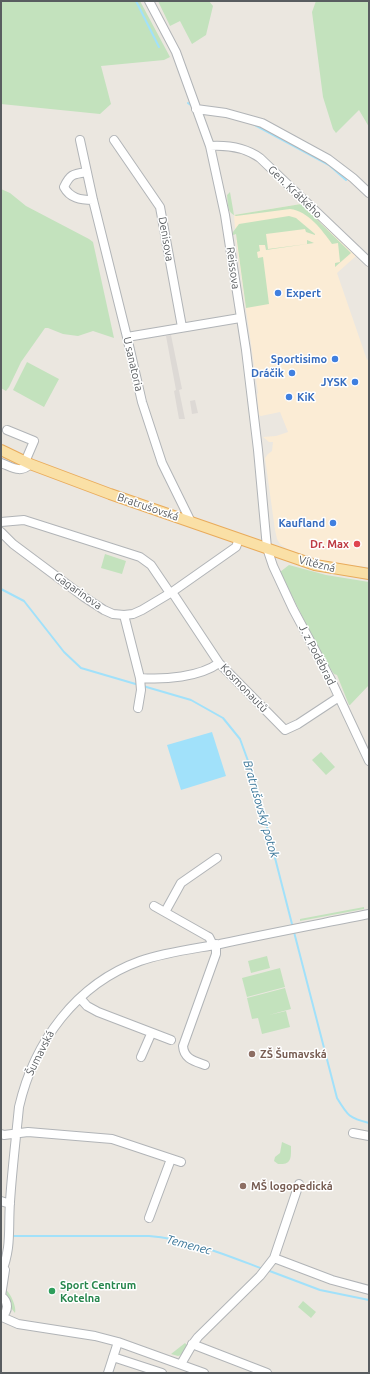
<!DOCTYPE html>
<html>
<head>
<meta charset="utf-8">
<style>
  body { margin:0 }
  #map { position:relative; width:370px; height:1374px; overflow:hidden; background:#ebe7e0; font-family:Ubuntu,sans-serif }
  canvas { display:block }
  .frame { position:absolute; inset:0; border:2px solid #595d60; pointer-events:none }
</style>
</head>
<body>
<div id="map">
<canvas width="370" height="1374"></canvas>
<div class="frame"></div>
</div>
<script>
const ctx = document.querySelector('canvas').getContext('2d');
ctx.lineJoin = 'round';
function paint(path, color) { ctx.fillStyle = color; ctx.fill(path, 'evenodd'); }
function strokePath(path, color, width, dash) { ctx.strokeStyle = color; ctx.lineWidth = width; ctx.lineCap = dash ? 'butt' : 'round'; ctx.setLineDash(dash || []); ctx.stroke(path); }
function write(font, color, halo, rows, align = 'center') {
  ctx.font = font + ' Ubuntu,sans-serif'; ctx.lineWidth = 3; ctx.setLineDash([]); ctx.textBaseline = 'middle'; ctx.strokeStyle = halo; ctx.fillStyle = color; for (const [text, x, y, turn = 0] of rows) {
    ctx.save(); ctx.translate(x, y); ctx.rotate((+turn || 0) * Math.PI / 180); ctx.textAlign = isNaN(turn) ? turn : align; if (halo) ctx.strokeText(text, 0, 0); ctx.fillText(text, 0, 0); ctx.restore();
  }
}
const commercial = new Path2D(`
  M301,204L356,256L337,273L367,360L369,359V567L331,563L289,550L280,544L277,539L275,530L265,458L268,454L272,451L273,442H269L263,437L276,436L288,432L280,412L261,416L259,415L257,394L258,393L236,240H237L235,229L234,215Z`);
const industrial = new Path2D(`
  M171,335L182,389L179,390L185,419H179L174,391L176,390L166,336Z
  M195,400L198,413L192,414L190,401Z`);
const green = new Path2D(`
  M1,1H140L170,57L164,60L101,66L111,104L100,114L1,104Z
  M158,1H209L213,6L206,35L192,44L180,21L170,26Z
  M316,1H369V127L359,110L336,133L333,129L323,97L312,12Z
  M1,189L10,193L26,206L89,239L93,242L114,338L93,331L78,336L63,334L48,328H45L21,362L9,387L6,391L1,388Z
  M230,192L234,215L301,204L351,253L335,267V263L340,262L338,243L332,244C322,230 308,211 290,209L236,216C227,213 228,204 227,195Z
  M289,216L296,218L315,234V235L306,232L305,229L266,234L268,249L307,244V240L314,243L266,250L265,245H259L260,251L257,252L258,258L263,257L269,304L246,308L236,234L233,235V232L239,224Z
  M27,362L59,379L44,407L13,390Z
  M105,554L126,561L122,574L101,568Z
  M289,565L326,575L369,582V685L350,705H349L337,675L334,674L323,658L280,572Z
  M321,752L335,767L326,775L312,760Z
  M364,907V909L300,921V919Z
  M267,956L270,968L251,973L248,961Z
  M280,968L285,987L247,997L242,978Z
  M285,988L291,1009L269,1015L286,1011L290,1027L262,1034L258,1018L252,1019L247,998Z
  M282,1142L291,1146C291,1158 292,1165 278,1164L274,1161L275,1157L280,1153Z
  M5,1289C10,1292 17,1307 15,1313L11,1308Z
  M303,1301L316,1312L311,1318L298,1307Z
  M185,1343L187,1345C187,1350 183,1355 178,1356L171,1354Z`);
const water = new Path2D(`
  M212,732L226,776L181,790L167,745Z`);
const stream = new Path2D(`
  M136,1L159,47
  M188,103L192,106
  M253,124L329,165L346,180
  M1,589L24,601L64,652L81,668L139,685
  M143,686L191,700L223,718L240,739L255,780L293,928
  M294,932L337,1098C348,1116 349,1118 369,1123
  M12,1236H149C188,1239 226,1255 263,1269
  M267,1270L320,1290L369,1300`);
const minor = new Path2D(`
  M149,1L176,52L210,146L225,215L246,350L258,450L267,548L273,566L293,609L331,680L369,761
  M196,109L226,113L262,123L328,159L353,178L369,193
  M80,140L93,200L127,337L142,402L162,463L191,522
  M114,140L160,207L182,327
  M210,146C227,145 246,148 260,158L369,262
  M87,172C73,174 70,174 64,187C70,198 80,200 93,200
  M127,337L240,318
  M7,430L34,441L25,462
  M1,463C12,467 21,474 30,464
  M1,522L24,520L140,557L151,565L170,593
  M1,532L13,544L84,597L104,610L113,614L124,615L133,614L142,610L172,592L236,547L239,539
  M172,592L219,663L285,730L298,724L339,697
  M124,615L140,678C164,680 200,677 219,663
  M138,708L141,690L140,678
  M154,906L207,936L209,937L213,945
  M165,912L181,883L217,858
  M80,998L87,1006L98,1012L171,1040
  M141,1057L151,1034
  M205,1065C194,1061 184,1059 183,1046L216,954V944
  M353,1133L369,1136
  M1,1134L4,1135L28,1132L112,1139L181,1162
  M1,1201L10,1204
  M149,1218L171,1159
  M274,1258L299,1184
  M1,1274C12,1247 8,1229 10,1202C12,1170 16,1138 19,1107C34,1042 76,984 140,961C166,952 193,949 220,944C270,933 319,924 369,914
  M1,1296L5,1270
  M1,1296C9,1302 9,1311 1,1317
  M2,1317L18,1324L95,1336L118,1342L204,1373
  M192,1344L267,1373
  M113,1357L162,1373
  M181,1364L192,1345L198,1337L260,1276L274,1258L332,1280L369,1290
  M108,1373L118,1342`);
const major = new Path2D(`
  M1,450L30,464L110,494L315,565L369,574`);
const markers = [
  [278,293,4,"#3f7fe0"],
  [335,359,4,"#3f7fe0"],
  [292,373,4,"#3f7fe0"],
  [355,382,4,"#3f7fe0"],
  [289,397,4,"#3f7fe0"],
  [333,523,4,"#3f7fe0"],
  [357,544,4,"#e0444e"],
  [252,1054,4,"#8d6e63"],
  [243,1186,4,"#8d6e63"],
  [52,1291,4,"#2e9e5b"]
];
const streetNames = [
  ["Gen. Krátkého",295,192,44],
  ["Denisova",166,239,80],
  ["Reissova",233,268,82],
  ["U sanatoria",133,364,77],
  ["Bratrušovská",148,507,19],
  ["Vítězná",317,564,14],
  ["Gagarinova",78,591,35],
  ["J. z Poděbrad",317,655,63],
  ["Kosmonautů",244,688,46],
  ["Šumavská",40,1053,-63]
];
const shopNames = [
  ["Expert",286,293,"left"],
  ["Sportisimo",327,359],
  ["Dráčik",284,373],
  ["JYSK",347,382],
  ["KiK",297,397,"left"],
  ["Kaufland",325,523]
];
const healthNames = [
  ["Dr. Max",349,544]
];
const educationNames = [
  ["ZŠ Šumavská",260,1054],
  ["MŠ logopedická",251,1186]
];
const leisureNames = [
  ["Sport Centrum",60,1285],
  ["Kotelna",60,1298]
];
const waterNames = [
  ["Bratrušovský potok",261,809,74],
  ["Temenec",189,1245,15]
];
paint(commercial, '#fbecd5');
paint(industrial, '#ddd9d5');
paint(green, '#c3e2bd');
paint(water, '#a1e1fa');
strokePath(stream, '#a1e1fa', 2);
strokePath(minor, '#b1b4b7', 10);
strokePath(major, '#e9ab5b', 12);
strokePath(minor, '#fff', 8);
strokePath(major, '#fae0a6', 10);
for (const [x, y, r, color] of markers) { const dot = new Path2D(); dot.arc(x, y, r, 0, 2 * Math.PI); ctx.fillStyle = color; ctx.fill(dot); strokePath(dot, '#fff', 1.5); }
write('11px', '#595d60', '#fff', streetNames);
write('bold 11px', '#366cbe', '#fff', shopNames, 'right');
write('bold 11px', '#be3a42', '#fff', healthNames, 'right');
write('bold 11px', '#785e54', '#fff', educationNames, 'left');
write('bold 11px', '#27864d', '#fff', leisureNames, 'left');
write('italic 12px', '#3b7799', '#fff', waterNames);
</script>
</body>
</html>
